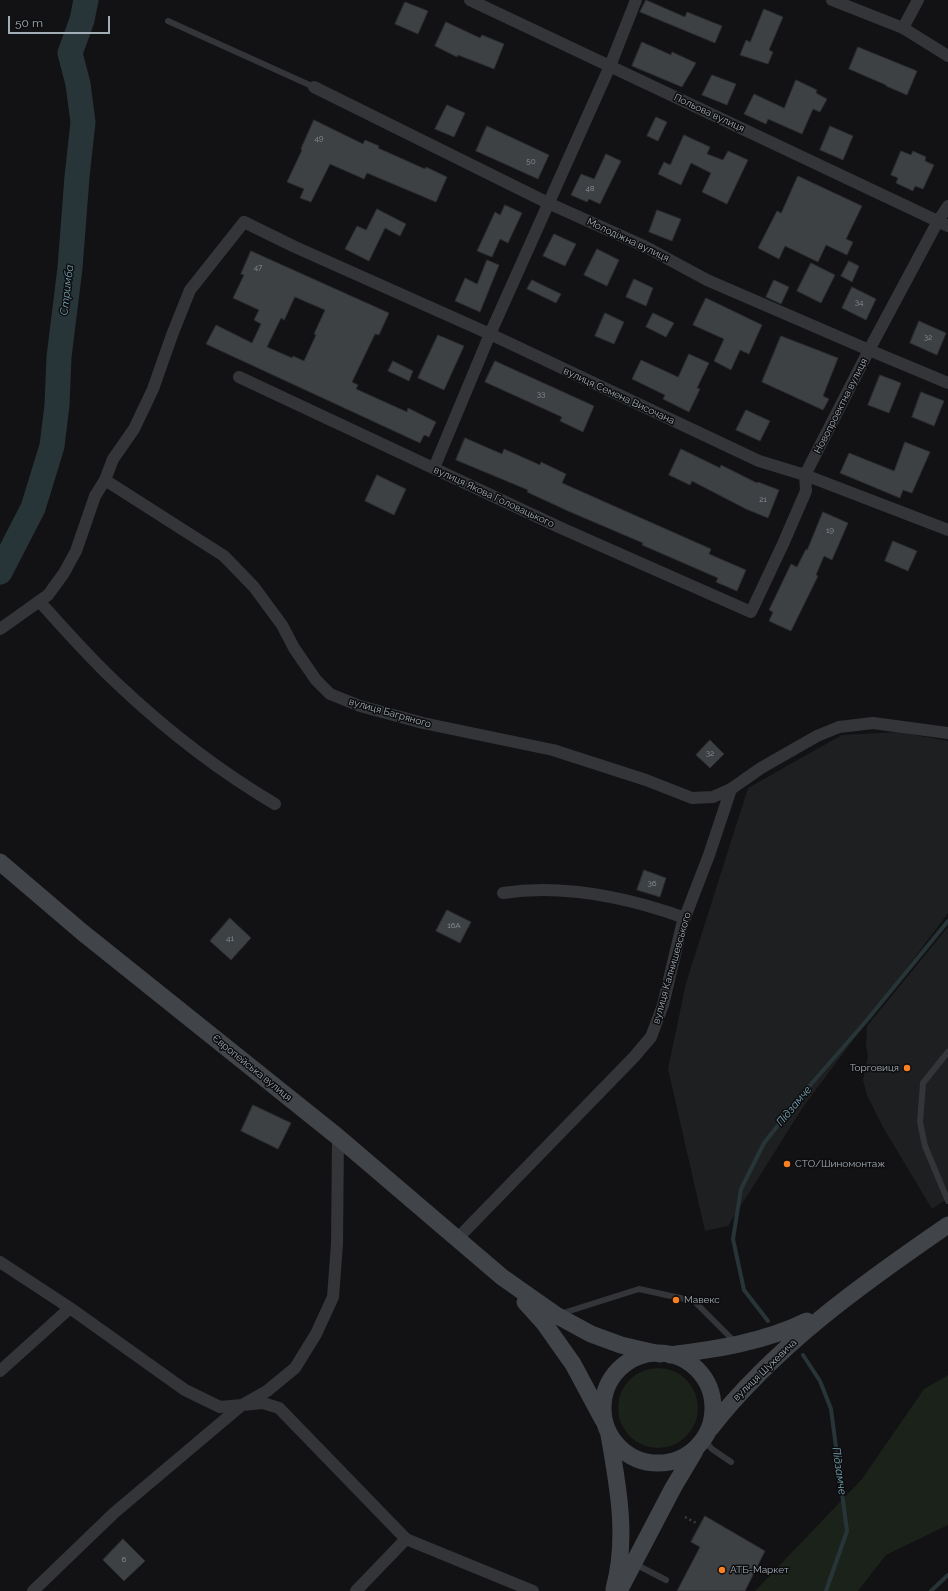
<!DOCTYPE html>
<html>
<head>
<meta charset="utf-8">
<style>
  body { margin:0 }
  #map { position:relative; width:948px; height:1591px; overflow:hidden; background:#121214; font-family:Raleway,sans-serif }
  canvas { display:block }
  .scale { position:absolute; left:8px; top:16px; width:102px; height:18px; box-sizing:border-box; border:2px solid #a3adb5; border-top:0; padding-left:5px; font-size:12px; line-height:14px; white-space:nowrap; color:#a3adb5; -webkit-text-stroke:3px #0d0d0f; paint-order:stroke }
</style>
</head>
<body>
<div id="map">
<canvas width="948" height="1591"></canvas>
<div class="scale">50 m</div>
</div>
<script>
const ctx = document.querySelector('canvas').getContext('2d');
ctx.lineJoin = 'round';
function paint(path, color) { ctx.fillStyle = color; ctx.fill(path, 'evenodd'); }
function strokePath(path, color, width, dash) { ctx.strokeStyle = color; ctx.lineWidth = width; ctx.lineCap = dash ? 'butt' : 'round'; ctx.setLineDash(dash || []); ctx.stroke(path); }
function write(font, color, halo, rows, align = 'center') {
  ctx.font = font + ' Raleway,sans-serif'; ctx.lineWidth = 3; ctx.setLineDash([]); ctx.textBaseline = 'middle'; ctx.strokeStyle = halo; ctx.fillStyle = color; for (const [text, x, y, turn = 0] of rows) {
    ctx.save(); ctx.translate(x, y); ctx.rotate((+turn || 0) * Math.PI / 180); ctx.textAlign = isNaN(turn) ? turn : align; if (halo) ctx.strokeText(text, 0, 0); ctx.fillText(text, 0, 0); ctx.restore();
  }
}
const built = new Path2D(`
  M899,732L948,741V913L803,1107L728,1226L705,1231L668,1069L686,983L748,788L842,735Z
  M948,927V1198L932,1209L883,1127L867,1095L863,1080L868,1056L866,1046L867,1026Z`);
const green = new Path2D(`
  M618 1408a40 40 0 1 1 80 0a40 40 0 1 1-80 0Z
  M948,1375V1525L886,1555L858,1591H755L862,1479L924,1389Z`);
const stream = new Path2D(`
  M768,1321L744,1290L733,1239L741,1189L764,1143L806,1090L867,1020L948,921
  M803,1355L820,1381L831,1409L847,1531L826,1591
  M931,1591L948,1575`);
const river = new Path2D(`
  M0,572L33,508L52,446L57,405L59,357L70,268L77,177L83,122L78,84L70,53L82,20L86,0`);
const building = new Path2D(`
  M646,0L685,17L687,12L722,26L715,43L640,12Z
  M405,2L428,11L418,34L395,24Z
  M764,9L783,17L769,50L773,52L768,64L740,55L746,40L750,42Z
  M446,22L480,38L482,35L504,44L494,69L458,55L457,57L435,46Z
  M642,42L671,55L672,52L696,63L682,87L632,66Z
  M858,47L917,71L907,95L886,86V85L849,69Z
  M712,75L736,84L727,105L702,95Z
  M796,80L817,90L816,93L827,99L820,112L813,109L802,134L768,119L766,124L744,114L754,94L784,108Z
  M447,105L465,113L454,137L435,129Z
  M656,117L667,122L658,141L647,136Z
  M314,120L363,144L365,140L379,146L378,148L425,169L426,167L447,177L436,202L367,173L364,179L330,164L311,202L300,198L304,189L287,182L302,150L301,149Z
  M487,126L549,155L538,179L476,151Z
  M830,126L853,136L843,160L820,150Z
  M684,135L710,147L707,154L723,160L728,151L748,160L727,204L702,192L711,173L691,163L681,185L658,174L664,162L670,165Z
  M901,151L911,155L913,151L926,157L925,161L934,165L923,189L915,186L913,191L896,183L898,178L891,175Z
  M606,154L621,161L600,204L589,199L587,202L571,195L581,174L594,179Z
  M798,176L862,206L846,239L853,242L847,255L826,245L818,262L785,246L779,259L758,248L777,211L781,213Z
  M505,205L522,213L508,243L500,239L492,257L477,251L495,212L500,215Z
  M377,209L406,224L400,236L385,228L369,261L345,249L357,226L366,230Z
  M657,210L681,219L672,241L649,232Z
  M554,234L576,244L565,266L543,256Z
  M597,249L619,260L607,286L584,275Z
  M251,251L389,313L379,335L375,334L352,382L358,385L356,389L407,412L408,408L436,422L429,437L424,435L420,443L206,344L216,325L252,343L261,324L254,320L259,310L233,298L244,275L241,274ZM295,297L325,310L314,334L316,335L304,361L293,356L292,358L267,347L281,318L284,320Z
  M487,260L499,265L480,312L455,301L465,278L477,284Z
  M849,261L859,266L852,282L841,276Z
  M811,263L835,275L821,303L797,291Z
  M634,279L653,288L646,306L626,297Z
  M532,280L561,294L556,303L527,289Z
  M774,280L789,287L781,304L766,297Z
  M852,287L876,299L866,320L842,308Z
  M706,298L762,325L749,354L740,350L731,370L714,361L724,339L693,325Z
  M605,313L624,322L614,344L595,336Z
  M653,313L674,323L666,337L646,327Z
  M919,321L946,333L937,355L910,343Z
  M438,335L464,346L444,390L418,378Z
  M781,336L838,358L823,396L829,399L823,410L762,382Z
  M689,354L709,363L697,388L700,389L689,412L663,399L665,395L632,379L641,360L678,377Z
  M393,361L413,371L409,381L388,371Z
  M495,361L594,406L583,432L560,421L562,417L485,382Z
  M880,375L901,383L889,413L868,405Z
  M921,392L944,401L934,426L912,417Z
  M746,410L770,421L760,441L736,430Z
  M465,438L502,454L504,449L540,465L541,462L566,474L562,483L711,549L709,554L746,570L737,591L716,582L718,578L642,545L643,543L568,511L527,492L528,490L456,460Z
  M905,442L930,452L912,493L903,490L900,498L840,473L849,453L894,471Z
  M681,449L720,468L721,465L757,483L758,482L779,490L768,518L746,509L692,481L690,485L669,475Z
  M377,475L406,489L394,515L365,501Z
  M823,512L848,523L832,560L824,556L816,575L818,576L791,631L769,621L773,612L769,610L791,564L797,567L806,549L807,550Z
  M893,541L917,551L908,571L885,561Z
  M710,740L724,754L710,768L696,755Z
  M644,870L666,878L660,897L637,890Z
  M447,910L471,922L460,943L436,931Z
  M230,918L251,938L231,960L210,941Z
  M253,1105L291,1123L278,1149L241,1131Z
  M705,1516L765,1551L745,1591H677L700,1547L691,1542Z
  M123,1539L145,1561L124,1581L103,1560Z`);
const path = new Path2D(`
  M685,1517L698,1524`);
const lane = new Path2D(`
  M168,21L314,87
  M948,1052L923,1083L920,1122L925,1146L948,1201
  M560,1314L639,1289L694,1301L736,1343
  M703,1439L712,1449L731,1462
  M635,1564L666,1580`);
const street = new Path2D(`
  M470,0L948,226
  M832,0L903,28L948,56
  M903,28L918,0
  M314,87L548,203L646,247L707,280L869,350L948,383
  M239,377L561,528L751,612L783,544L806,491L805,475L869,350L938,221L948,206
  M434,468L490,334L610,66L636,0
  M105,480L224,556L254,587L282,625L294,648L316,680L330,694L360,706L423,723L553,750L646,780L692,798L713,797L731,789
  M39,601C66,631 93,662 123,689C169,732 221,772 275,804
  M0,629L48,595L64,573L76,551L95,496L105,480L113,459L134,429L153,389L172,335L190,290L244,222L295,247L490,334L759,461L805,475L948,530
  M503,893C563,884 629,898 685,918
  M457,1239L634,1057L651,1037L663,1005L682,925L709,855L731,789L761,768L817,736L839,727L873,723L948,733
  M0,1262L70,1308L185,1390L220,1407L263,1403L279,1408L406,1539L533,1591
  M0,1371L70,1308
  M33,1591L114,1513L242,1405L267,1391L295,1368L316,1334L333,1297L337,1244L338,1137
  M356,1591L406,1539`);
const secondary = new Path2D(`
  M0,862L82,932L338,1137L502,1277L556,1315L591,1334L621,1345L660,1354
  M525,1302L544,1323L573,1364L603,1420
  M603 1408a55 55 0 1 1 110 0a55 55 0 1 1-110 0Z
  M670,1355C718,1349 764,1342 807,1321
  M710,1429C775,1346 862,1284 948,1225
  M609,1435C618,1486 628,1538 614,1589
  M619,1591L673,1488L695,1451`);
const markers = [
  [907,1068,4,"#fb8022"],
  [787,1164,4,"#fb8022"],
  [676,1300,4,"#fb8022"],
  [722,1570,4,"#fb8022"]
];
const numberNames = [
  ["49",319,139],
  ["50",531,162],
  ["48",590,189],
  ["47",258,268],
  ["34",859,303],
  ["32",928,338],
  ["33",541,395],
  ["21",763,500],
  ["19",830,531],
  ["32",710,754],
  ["36",652,884],
  ["16А",454,926],
  ["41",230,939],
  ["6",124,1560]
];
const streetNames = [
  ["Польова вулиця",709,113,25],
  ["Молодіжна вулиця",628,240,25],
  ["вулиця Семена Височана",619,396,25],
  ["Новопроектна вулиця",841,406,-63],
  ["вулиця Якова Головацького",494,497,25],
  ["вулиця Багряного",390,713,16],
  ["вулиця Калнишевського",672,968,-74],
  ["Європейська вулиця",252,1068,39],
  ["вулиця Шухевича",765,1370,-44]
];
const poiNames = [
  ["Торговиця",899,1068,"right"],
  ["СТО/Шиномонтаж",795,1164],
  ["Мавекс",684,1300],
  ["АТБ-Маркет",730,1570]
];
const waterNames = [
  ["Стримба",67,290,-83],
  ["Підзамче",794,1106,-50],
  ["Підзамче",839,1471,82]
];
paint(built, '#1e1f21');
paint(green, '#1b221a');
strokePath(stream, '#283538', 4);
strokePath(river, '#283538', 25);
paint(building, '#3e4144');
strokePath(building, '#2c2d30', 1);
strokePath(path, '#393d40', 2.5, [2, 3]);
strokePath(lane, '#333539', 6);
strokePath(street, '#333539', 12);
strokePath(secondary, '#414549', 17);
for (const [x, y, r, color] of markers) { const dot = new Path2D(); dot.arc(x, y, r, 0, 2 * Math.PI); ctx.fillStyle = color; ctx.fill(dot); strokePath(dot, '#0d0d0f', 1.5); }
write('8px', '#8a9299', null, numberNames);
write('10px', '#a3adb5', '#0d0d0f', streetNames);
write('10px', '#a3adb5', '#0d0d0f', poiNames, 'left');
write('italic 11px', '#77a5b3', '#0d0d0f', waterNames);
</script>
</body>
</html>
